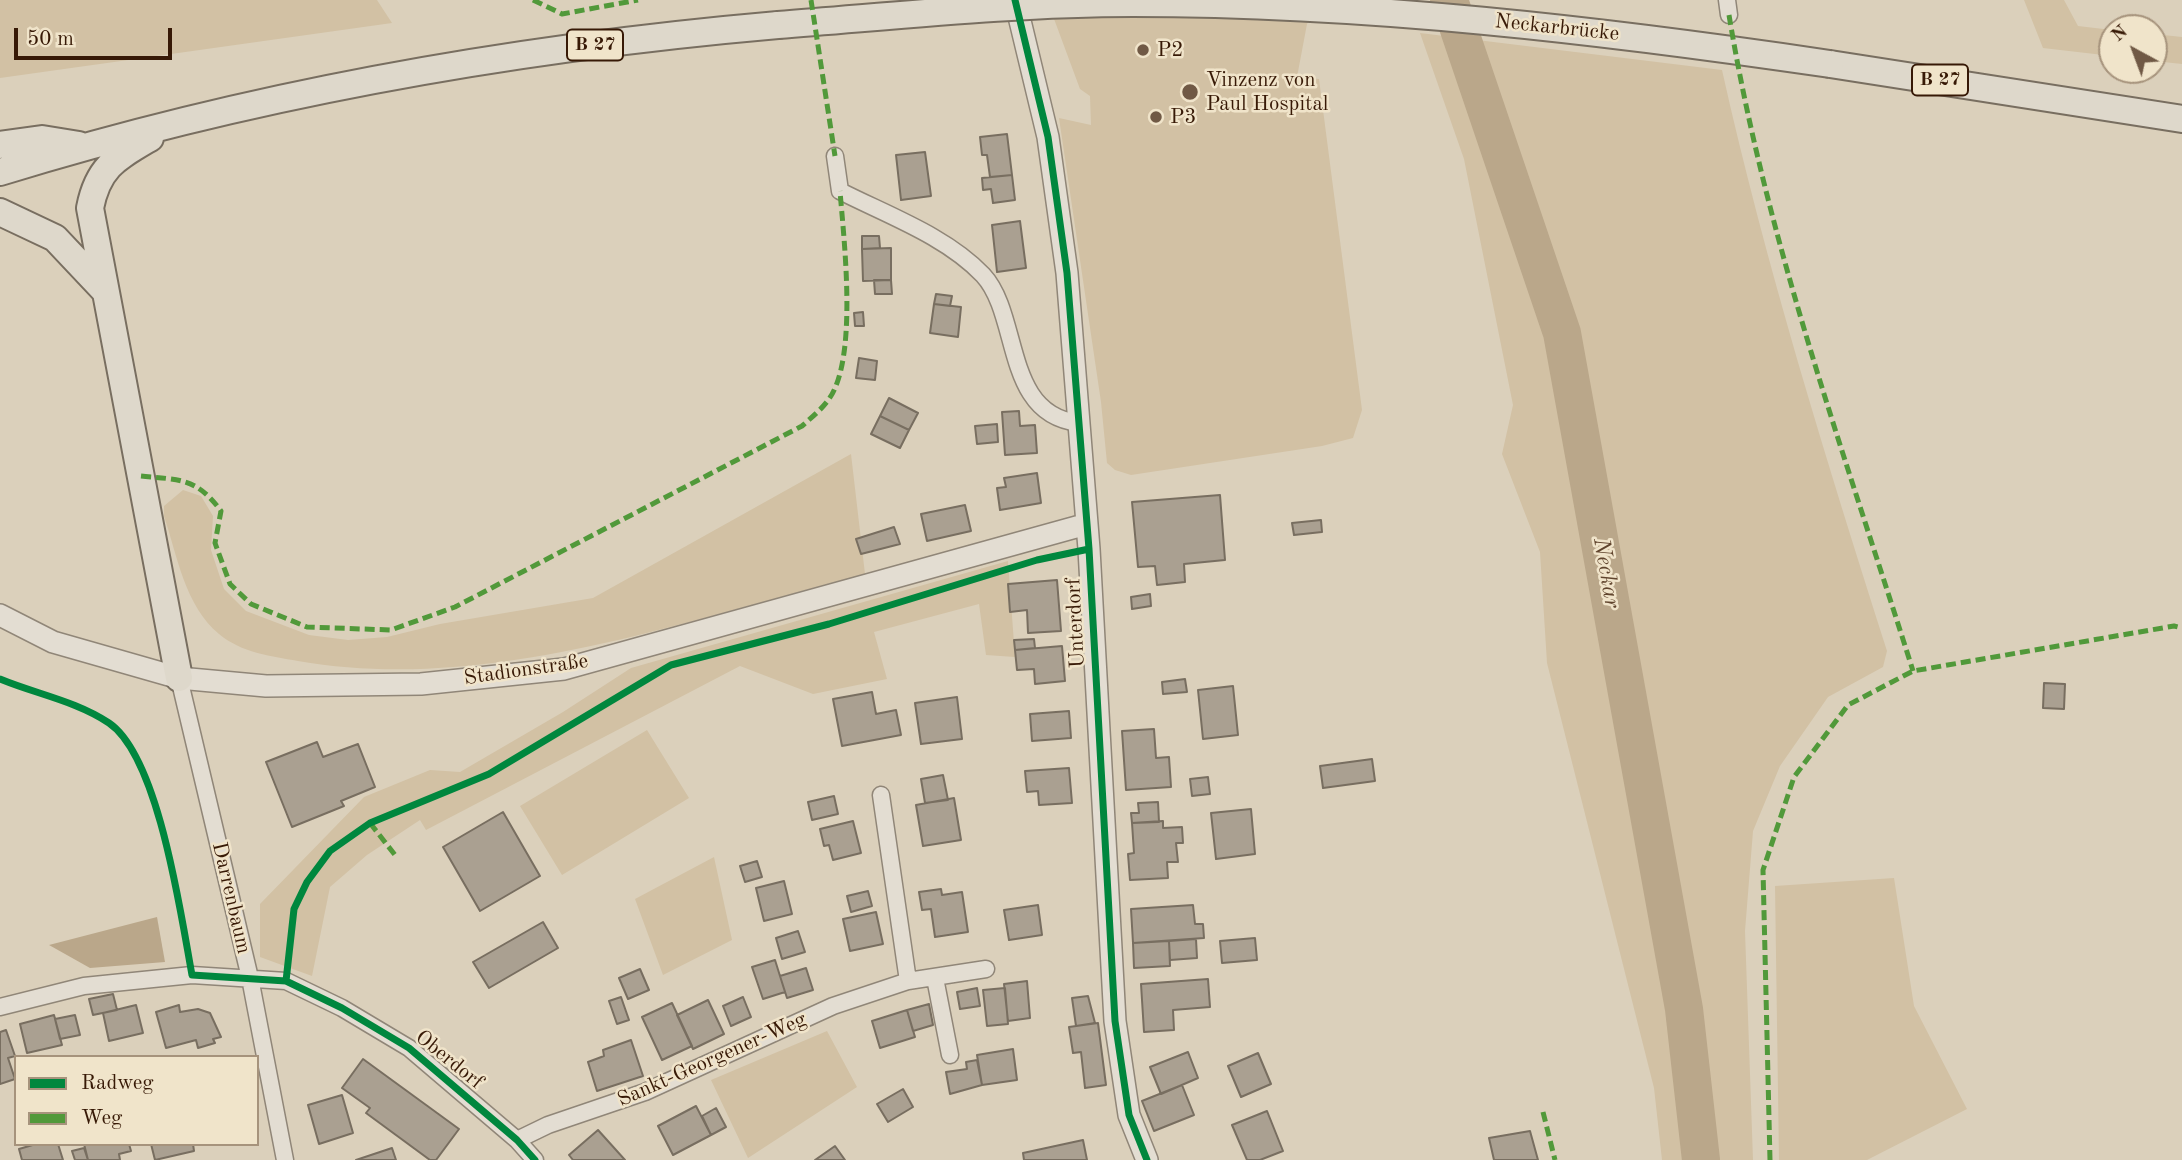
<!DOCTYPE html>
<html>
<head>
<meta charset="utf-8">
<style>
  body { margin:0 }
  #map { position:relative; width:2182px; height:1160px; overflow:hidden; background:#dbd0bb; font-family:"Old Standard TT",serif }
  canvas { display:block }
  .legend { position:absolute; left:14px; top:1055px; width:245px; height:91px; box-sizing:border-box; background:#f0e4ca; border:2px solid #a6937c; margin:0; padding:9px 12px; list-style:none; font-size:21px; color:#371906 }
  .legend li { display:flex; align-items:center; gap:14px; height:35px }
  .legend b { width:35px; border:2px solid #a6937c }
  .north { position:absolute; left:2098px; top:14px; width:70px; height:70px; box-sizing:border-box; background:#f0e4ca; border:2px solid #a6937c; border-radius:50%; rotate:319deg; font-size:19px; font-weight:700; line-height:28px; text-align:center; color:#371906 }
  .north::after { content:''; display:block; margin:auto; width:24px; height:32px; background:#705945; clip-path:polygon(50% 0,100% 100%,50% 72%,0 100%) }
  .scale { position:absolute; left:14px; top:28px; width:158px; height:32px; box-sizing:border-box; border:4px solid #371906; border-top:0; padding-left:9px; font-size:21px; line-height:24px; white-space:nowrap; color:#371906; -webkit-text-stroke:5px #f0e4ca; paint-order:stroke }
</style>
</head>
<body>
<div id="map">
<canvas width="2182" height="1160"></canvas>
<ul class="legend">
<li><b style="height:9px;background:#00873e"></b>Radweg</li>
<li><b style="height:9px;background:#51993a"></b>Weg</li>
</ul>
<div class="north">N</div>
<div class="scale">50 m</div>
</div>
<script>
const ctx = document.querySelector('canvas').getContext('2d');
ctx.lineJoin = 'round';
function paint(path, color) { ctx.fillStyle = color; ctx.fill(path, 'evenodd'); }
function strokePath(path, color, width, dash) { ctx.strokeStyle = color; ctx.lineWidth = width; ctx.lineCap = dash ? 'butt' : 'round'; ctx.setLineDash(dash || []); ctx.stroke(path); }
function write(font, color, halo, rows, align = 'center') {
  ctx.font = font + ' "Old Standard TT",serif'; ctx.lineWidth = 5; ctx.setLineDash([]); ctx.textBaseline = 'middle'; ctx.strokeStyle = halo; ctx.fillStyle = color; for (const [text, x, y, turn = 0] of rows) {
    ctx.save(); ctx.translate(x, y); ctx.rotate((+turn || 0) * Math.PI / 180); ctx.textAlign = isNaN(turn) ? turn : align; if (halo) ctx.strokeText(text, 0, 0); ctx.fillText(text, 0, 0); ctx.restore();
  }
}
const green = new Path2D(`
  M0,0H377L392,23L0,78Z
  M1047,0H1322L1307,24L1297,77L1319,79L1362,410L1353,438L1322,446L1131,475L1115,470L1107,463L1101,402L1059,118L1091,125L1090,96L1080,89Z
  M2024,0H2064L2078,26L2112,30V56L2043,48Z
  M1420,33L1722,70C1766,267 1826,459 1887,651L1883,667L1828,697L1780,766L1753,831L1745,931L1753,1160H1662L1654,1088L1547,663L1540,552L1502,454L1513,405L1464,159Z
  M2154,34L2182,37V64L2154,61Z
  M851,454L865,574C683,621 487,694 298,661C270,656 242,653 219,634C185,606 177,555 164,516V506L183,490L201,496L213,516L211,550L224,589L246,611L309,635L348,640L387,637L440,624L593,598Z
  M1008,561L1015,657L986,655L979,604L874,632L887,679L813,694L740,666L426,830L420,820L367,855L330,887L312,976L260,957V904L364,797L430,770L460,772L563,712L631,668Z
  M647,730L689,798L562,875L520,806Z
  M714,857L732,940L663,975L635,899Z
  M1894,878L1914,1006L1967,1109L1867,1160H1779L1775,886Z
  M827,1031L857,1087L748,1158L711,1080Z`);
const water = new Path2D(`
  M157,917L165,962L90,968L49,945Z`);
const river = new Path2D(`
  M1449,0L1562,333L1684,1009L1701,1160`);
const building = new Path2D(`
  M1007,134L1012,175L990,177L987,155H982L980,137Z
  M925,152L931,196L901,200L896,155Z
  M1012,175L1015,200L993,203L991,189L983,190L982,178Z
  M1020,221L1026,268L997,272L992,225Z
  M862,236H879L880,248L862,249Z
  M891,248V280L863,281L862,249Z
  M874,280H891L892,294H875Z
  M936,294L952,296L950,306L934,304Z
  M934,304L961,307L958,337L930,333Z
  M863,312L864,326H855L854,313Z
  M859,358L877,361L875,380L856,378Z
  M889,398L918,413L909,430L880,416Z
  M1019,411L1020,426L1035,425L1037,453L1005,455L1002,412Z
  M880,416L909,430L900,448L871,434Z
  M997,424L998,442L977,444L975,426Z
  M1037,473L1041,503L1000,510L997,488L1006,487L1004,478Z
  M1220,495L1225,560L1184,564L1185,582L1157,585L1155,566L1138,567L1132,502Z
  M965,505L971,531L927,541L921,514Z
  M1321,520L1322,532L1294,535L1292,523Z
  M894,527L900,544L861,554L856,539Z
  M1057,580L1061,631L1028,633L1027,610L1010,612L1008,584Z
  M1150,594L1151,606L1132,609L1131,597Z
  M1034,639L1035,648L1015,650L1014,640Z
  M1062,646L1065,681L1035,684L1034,669L1017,670L1015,650Z
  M1185,679L1187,692L1163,694L1162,682Z
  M2044,683L2065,684L2064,709L2043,708Z
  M1233,686L1238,735L1203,739L1198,690Z
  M872,692L876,714L896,710L901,735L842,746L833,699Z
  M957,697L962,739L921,744L915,703Z
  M1069,711L1071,738L1032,741L1030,714Z
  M1154,729L1156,758L1169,757L1171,787L1126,790L1122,731Z
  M317,742L323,757L358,744L375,787L341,801L344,806L292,827L266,762Z
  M1372,759L1375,781L1323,788L1320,766Z
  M1069,768L1072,803L1039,805L1038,791L1027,792L1025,771Z
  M943,775L948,800L925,803L921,779Z
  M1208,777L1210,794L1192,796L1190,779Z
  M834,796L838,814L812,820L808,802Z
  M954,798L961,840L923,846L916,805Z
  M1158,802L1159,822L1132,823L1131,813H1139L1138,803Z
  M1251,809L1255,854L1216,859L1211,813Z
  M503,812L540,876L480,911L443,847Z
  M853,821L861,853L833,860L829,845L824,846L820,829Z
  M1163,821V828L1182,827L1183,843H1176L1178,862H1167L1168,878L1130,880L1128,854L1134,853L1132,823Z
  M757,861L762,877L745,882L740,866Z
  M784,881L792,914L764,921L756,888Z
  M941,889L942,895L962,892L968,932L935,937L931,909L922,910L919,892Z
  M868,891L872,906L851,912L847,896Z
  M1038,905L1042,935L1009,940L1004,910Z
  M1193,905L1195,924H1203L1204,938L1133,943L1131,909Z
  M876,912L883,944L850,951L843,919Z
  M543,922L558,948L489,988L473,962Z
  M798,931L805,952L782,959L776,938Z
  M1255,938L1257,960L1222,963L1220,941Z
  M1196,939L1197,958L1170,960L1169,941Z
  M1169,941L1170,966L1134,968L1133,943Z
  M775,960L785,992L763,999L752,967Z
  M806,968L813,990L787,998L780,976Z
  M640,969L649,990L628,999L619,978Z
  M1208,979L1210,1007L1173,1010L1174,1030L1144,1032L1141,984Z
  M1027,981L1030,1018L1008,1021L1004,984Z
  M977,988L980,1006L960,1009L957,992Z
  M1005,988L1008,1024L987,1026L983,990Z
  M113,994L117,1010L93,1015L89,999Z
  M1088,996L1095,1023L1076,1026L1072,998Z
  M621,997L629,1020L617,1024L609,1001Z
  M743,997L751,1017L731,1026L723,1006Z
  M708,1000L724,1034L693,1049L677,1015Z
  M672,1003L692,1046L662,1060L642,1017Z
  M929,1004L933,1025L913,1031L907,1010Z
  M136,1005L143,1033L109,1041L103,1013Z
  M179,1005L180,1012L198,1009L210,1013L221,1037L213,1039L215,1043L198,1048L196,1040L166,1048L156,1012Z
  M907,1010L915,1037L880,1048L872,1021Z
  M54,1015L62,1045L27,1053L20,1024Z
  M75,1015L80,1035L60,1039L55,1019Z
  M1098,1023L1106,1085L1085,1088L1081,1052L1073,1053L1069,1027Z
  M6,1030L15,1056L8,1058L15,1079L0,1084V1032Z
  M631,1040L643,1076L597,1091L588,1062L604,1056L603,1050Z
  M1013,1049L1017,1080L982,1085L977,1055Z
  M1188,1052L1198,1078L1161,1094L1150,1067Z
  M1258,1053L1271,1084L1241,1097L1228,1066Z
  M363,1059L459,1129L436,1160H430L366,1113L370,1108L342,1088Z
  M977,1060L982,1085L950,1094L946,1072L967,1069L966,1062Z
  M1182,1085L1194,1115L1154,1131L1142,1101Z
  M903,1089L913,1107L888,1122L877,1104Z
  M342,1095L353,1133L319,1144L308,1105Z
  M696,1106L711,1135L673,1155L658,1126Z
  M716,1108L726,1127L711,1135L702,1116Z
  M1267,1111L1283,1151L1260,1160H1247L1232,1125Z
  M598,1130L625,1160H573L569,1155Z
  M1530,1131L1538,1160H1494L1489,1138Z
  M1083,1140L1087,1160H1024L1023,1153Z
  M36,1144H58L63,1160H22L19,1149Z
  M84,1144H129L131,1151L119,1154L120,1160H88Z
  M151,1144H193L194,1151L155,1160Z
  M835,1146L845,1160H815Z
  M84,1148L88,1160H75L72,1151Z
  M392,1148L396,1160H356Z`);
const minor = new Path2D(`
  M1727,0L1729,15
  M835,156L840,191C887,215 946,236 983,275C1021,316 1003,415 1079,423
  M179,678L250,978L285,1160
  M881,795L908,981
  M935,978L950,1055
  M0,1007L84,986L192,975L286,981L342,1008L409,1048L517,1140L535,1160
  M517,1140L548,1125L645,1092L833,1006L908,981L986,969`);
const tertiary = new Path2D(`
  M1015,0L1048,137L1067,273L1089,549L1115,1021L1129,1115L1147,1160
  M0,615L53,642L179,678L266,686L421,684L564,669L1087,524`);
const primary = new Path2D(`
  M1830,64L2182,119
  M150,138C116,158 98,167 90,208L179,678
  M0,145L42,139L79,145
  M0,172C253,94 514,48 778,25
  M0,212L55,238L105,291`);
const primaryBridge = new Path2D(`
  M778,25C896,16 1015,3 1133,3C1367,3 1599,30 1830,64`);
const quiet = new Path2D(`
  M533,0L562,14L638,0
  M811,0L835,156
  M1729,15C1766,240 1845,455 1913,671
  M141,476C179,480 196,477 221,511L215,543L230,584L251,604L307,627L391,630L455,607L802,426C811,418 822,409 829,399C858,358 844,241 840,191
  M370,823L395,855
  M1543,1112L1555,1160
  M1770,1160L1763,870L1794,777L1848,705L1913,671L2174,626L2182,628`);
const cycleway = new Path2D(`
  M1015,0L1048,137L1067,273L1089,549L1115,1021L1129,1115L1147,1160
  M0,679C36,694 76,701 109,723C159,757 181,916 192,975L286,981L342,1008L409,1048L517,1140L535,1160
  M286,981L294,909L307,882L330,851L370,823L489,774L671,665L829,624L1037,560L1089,549`);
const markers = [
  [1143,50,7,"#705945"],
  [1190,92,9,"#705945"],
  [1156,117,7,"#705945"]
];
const shields = [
  [595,45,56],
  [1940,80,56]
];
const shieldNames = [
  ["B 27",595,45],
  ["B 27",1940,80]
];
const streetNames = [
  ["Neckarbrücke",1557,28,6],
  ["Unterdorf",1076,623,-93],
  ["Stadionstraße",526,670,-8],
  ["Darrenbaum",231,898,77],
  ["Oberdorf",449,1060,39],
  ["Sankt-Georgener-Weg",712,1060,-24]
];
const poiNames = [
  ["P2",1157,50],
  ["Vinzenz von",1206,80],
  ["Paul Hospital",1206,104],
  ["P3",1170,117]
];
const waterNames = [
  ["Neckar",1606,573,80]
];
paint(green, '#d2c1a4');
paint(water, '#baa78a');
strokePath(river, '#baa78a', 38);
paint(building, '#aaa091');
strokePath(building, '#786e60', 2);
strokePath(minor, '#908678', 19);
strokePath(tertiary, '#908678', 24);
strokePath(primary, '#786e60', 30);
strokePath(minor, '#e3ddd2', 16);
strokePath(tertiary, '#e3ddd2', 21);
strokePath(primary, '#ded8cb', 26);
strokePath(primaryBridge, '#786e60', 30, []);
strokePath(primaryBridge, '#ded8cb', 26);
strokePath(quiet, '#51993a', 5, [10, 5]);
strokePath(cycleway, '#00873e', 7);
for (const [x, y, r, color] of markers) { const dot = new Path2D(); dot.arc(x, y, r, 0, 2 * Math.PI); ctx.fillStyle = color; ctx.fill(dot); strokePath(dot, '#f0e4ca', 2.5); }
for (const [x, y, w] of shields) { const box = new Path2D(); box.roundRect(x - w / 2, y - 15.5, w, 31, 5); ctx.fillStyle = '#f0e4ca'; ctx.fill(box); strokePath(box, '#371906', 2); }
write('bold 19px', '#371906', null, shieldNames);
write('21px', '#371906', '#f0e4ca', streetNames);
write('21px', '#371906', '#f0e4ca', poiNames, 'left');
write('italic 23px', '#60442d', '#f0e4ca', waterNames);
</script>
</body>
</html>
